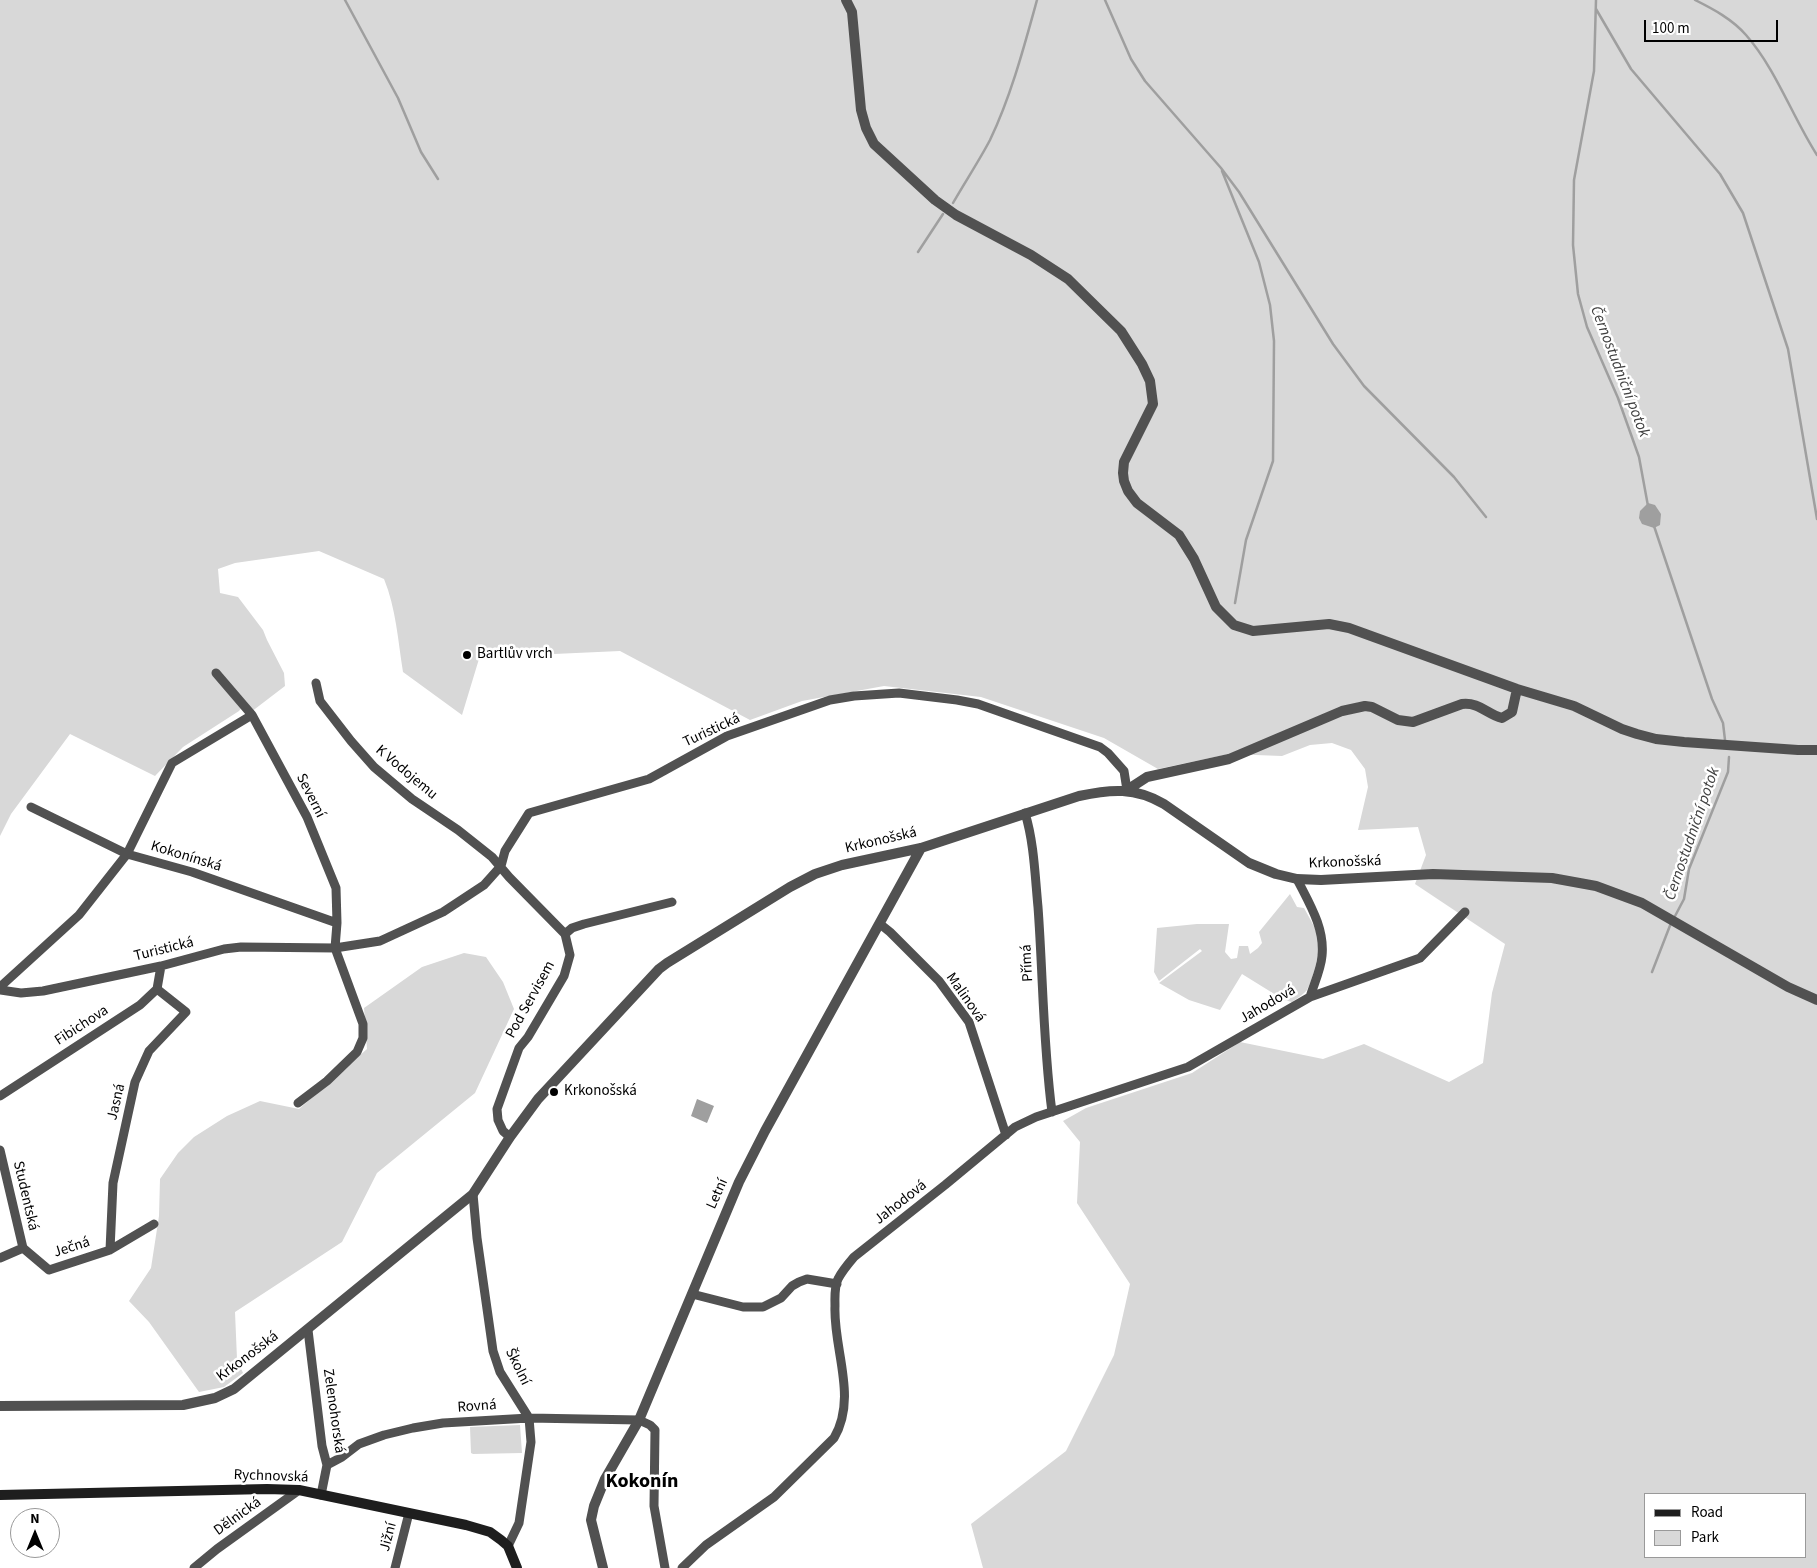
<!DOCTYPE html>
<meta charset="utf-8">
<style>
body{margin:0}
#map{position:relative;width:1817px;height:1568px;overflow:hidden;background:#fff;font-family:"Source Sans 3",sans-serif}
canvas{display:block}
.legend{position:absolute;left:1644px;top:1493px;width:162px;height:65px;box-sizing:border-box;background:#fff;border:1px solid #999;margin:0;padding:6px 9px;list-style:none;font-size:15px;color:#000}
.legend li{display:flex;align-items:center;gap:10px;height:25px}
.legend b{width:25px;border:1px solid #999}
.north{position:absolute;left:10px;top:1508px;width:50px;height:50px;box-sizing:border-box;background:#fff;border:1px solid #999;border-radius:50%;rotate:0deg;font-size:14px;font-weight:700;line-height:20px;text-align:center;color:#000}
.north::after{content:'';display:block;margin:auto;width:18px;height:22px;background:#000;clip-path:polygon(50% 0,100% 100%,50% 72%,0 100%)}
.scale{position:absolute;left:1644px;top:20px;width:134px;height:22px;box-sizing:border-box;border:2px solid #000;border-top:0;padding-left:6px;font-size:15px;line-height:18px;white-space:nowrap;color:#000;-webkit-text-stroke:4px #fff;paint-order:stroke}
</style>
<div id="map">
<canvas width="1817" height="1568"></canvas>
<ul class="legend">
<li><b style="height:6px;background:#1e1e1e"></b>Road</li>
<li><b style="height:14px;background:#d8d8d8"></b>Park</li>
</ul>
<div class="north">N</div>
<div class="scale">100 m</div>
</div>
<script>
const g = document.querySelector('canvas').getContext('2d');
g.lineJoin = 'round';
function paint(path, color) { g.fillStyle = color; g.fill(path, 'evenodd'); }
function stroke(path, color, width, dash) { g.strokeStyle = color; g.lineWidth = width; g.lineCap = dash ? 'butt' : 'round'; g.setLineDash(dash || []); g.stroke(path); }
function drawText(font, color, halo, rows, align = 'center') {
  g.font = font + ' "Source Sans 3",sans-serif'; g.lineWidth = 5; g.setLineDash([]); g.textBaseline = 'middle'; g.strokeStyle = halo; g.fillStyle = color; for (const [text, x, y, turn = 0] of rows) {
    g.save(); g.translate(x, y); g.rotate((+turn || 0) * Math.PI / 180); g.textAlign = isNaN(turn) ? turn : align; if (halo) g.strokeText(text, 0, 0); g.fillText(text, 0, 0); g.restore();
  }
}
const green = new Path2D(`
 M0,0H1817V1568H983L971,1524L1066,1451L1114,1355L1130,1284L1077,1203L1080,1142L1063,1121L1086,1108L1192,1073L1240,1042L1323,1059L1364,1044L1449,1082L1483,1063L1492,993L1505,944L1415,884L1426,855L1418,827L1358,830L1368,787L1365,769L1351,750L1332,743L1310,745L1282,756L1229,754L1158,769L1104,738L981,697L884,686L802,701L750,720L620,651L554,654L482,649L462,715L403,672C398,641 396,608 384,579L319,551L235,563L218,569L220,593L238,597L263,630L267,640L284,673L285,686L251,712L246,702L239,711L183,747L155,776L70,734L11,814L0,836ZM1646,1494H1806V1557H1646Z
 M1290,894L1297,907L1304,908C1310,919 1316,928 1319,940C1321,950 1312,981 1307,990C1303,995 1296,999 1292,1002L1284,1000L1242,974L1220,1010L1189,1000L1159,983L1202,951L1200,949L1159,981L1154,972L1157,928L1197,924H1229L1225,952L1231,959L1237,958L1239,946H1248L1250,954L1258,948L1262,943L1259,932Z
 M464,953L486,957L503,982L514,1009L475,1093L377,1173L342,1242L235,1312L237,1359L243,1373L224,1387L199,1392L149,1322L129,1301L151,1268L159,1216L160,1179L178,1153L194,1137L227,1116L260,1101L299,1109L367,1049L364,1008L422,967Z
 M520,1425L522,1453L473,1454L471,1453L470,1427Z`);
const water = new Path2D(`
 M1648,503L1655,505L1661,514L1660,525L1654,528L1642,524L1639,518L1640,511Z
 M697,1099L714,1106L707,1123L691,1116Z`);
const stream = new Path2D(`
 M345,0L398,98L421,152L438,179
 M1105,0L1131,59L1145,81L1221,168L1239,192L1333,344L1364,386L1454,477L1486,517
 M1596,0L1594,71L1574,180L1573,245L1578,294L1587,327L1618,398L1639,457L1648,506
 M1695,0C1713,9 1732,19 1746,35C1776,69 1792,116 1817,155
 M1596,9L1631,69L1720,174L1743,213L1788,349L1817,519
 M1222,171L1259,262L1270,305L1274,341L1273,461L1246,540L1235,603
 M953,203C965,182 979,161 990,140C1011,96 1024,47 1037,0
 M918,252L943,214
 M1654,526L1712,699L1723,723L1725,740
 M1674,918L1684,899L1689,869L1728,772L1729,757
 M1652,972L1671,923`);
const minor = new Path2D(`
 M216,673L252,715L307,817L336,888L337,923L335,948L363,1024V1038L357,1052L327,1081L298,1103
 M316,683L320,701L351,741L374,767L412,799L458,830L492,857L509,877L565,934L570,955L564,976L528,1037L519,1048L497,1109L498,1120L503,1131L510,1137
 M31,807L127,854L192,872L337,923
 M1025,813C1034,842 1035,876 1038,907C1043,975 1043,1044 1052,1112
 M1297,879C1309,903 1325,928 1322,956C1321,969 1314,984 1310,997
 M880,924L890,932L939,981L969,1022L1006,1135
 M565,934L572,928L584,924L672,902
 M0,987L79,915L127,854L172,763L252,715
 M0,990L21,993L43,991L161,966L224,949L241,947L335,948L380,941L443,912L484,885L501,866L505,851L529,813L649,779L727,736L830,700L854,696L899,693L957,700L978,704L1100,747L1108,753L1124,771L1127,790
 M0,1096L140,1005L157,989L161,966
 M0,1150L23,1248
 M473,1194L477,1238L493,1351L500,1372L529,1418L531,1442L519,1523L508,1546
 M23,1248L49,1270L110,1250L154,1224
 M110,1250L113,1183L135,1082L149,1051L186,1012L157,989
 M0,1258L23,1248
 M692,1294L743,1307H763L781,1298L792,1286L799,1282L807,1279L837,1284
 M308,1330L322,1446L327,1465L321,1495
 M327,1465L342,1457L359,1444L384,1435L413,1428L443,1423L529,1418L639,1420L650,1425L655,1430L654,1506L665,1568
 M194,1568L217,1549L299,1490
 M395,1568L409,1513
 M682,1568L706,1545L774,1497L834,1438C858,1397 833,1349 835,1306C835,1297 834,1288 838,1279C842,1271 848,1264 854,1257L945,1185L1015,1127L1036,1117L1188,1067L1310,997L1420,958L1465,912`);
const tertiary = new Path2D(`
 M846,0L852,12L861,110L866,128L874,144L935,200L956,215L1031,255L1068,279L1121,331L1142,364L1150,381L1153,404L1124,462L1123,473L1124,481L1128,491L1137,503L1179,535L1194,559L1216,607L1234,625L1253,631L1329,624L1349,628L1517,689L1574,706L1622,729L1637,734L1656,739L1684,742L1798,750H1817
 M1127,790L1147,777L1229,759L1342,711L1365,706L1372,707L1398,720L1413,722L1462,704C1479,702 1487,714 1502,718L1512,712L1517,689
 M0,1406L183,1405L215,1398L234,1389L473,1194L510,1137L538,1099L659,969L667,963L790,887L815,874L842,865L921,848L1079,796C1111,789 1135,787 1164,804L1249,863L1276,874L1297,879L1321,880L1433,874L1552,878L1596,886L1642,903L1788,987L1817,1000
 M603,1568L591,1520L594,1506L605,1479L639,1420L739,1182L765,1131L921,848`);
const secondary = new Path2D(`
 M0,1495L267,1489L299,1490L466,1525L490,1532L501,1540L508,1546L517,1568`);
const markers = [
 [467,655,5,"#000"],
 [554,1092,5,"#000"]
];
const poiNames = [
 ["Bartlův vrch",477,655],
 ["Krkonošská",564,1092]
];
const streetNames = [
 ["Turistická",712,731,-25],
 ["K Vodojemu",406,773,40],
 ["Severní",310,796,63],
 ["Krkonošská",881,841,-13],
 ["Kokonínská",186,857,17],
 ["Krkonošská",1345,863,-2],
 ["Turistická",164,950,-14],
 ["Přímá",1028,963,-93],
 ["Malinová",965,998,55],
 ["Pod Servisem",531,1000,-61],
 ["Jahodová",1268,1005,-30],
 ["Fibichova",82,1026,-33],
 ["Jasná",117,1102,-77],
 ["Letní",718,1194,-66],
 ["Studentská",25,1196,77],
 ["Jahodová",901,1203,-38],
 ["Ječná",72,1248,-18],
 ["Krkonošská",248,1357,-37],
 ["Školní",517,1367,64],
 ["Rovná",477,1407,-4],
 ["Zelenohorská",333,1411,82],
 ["Rychnovská",271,1477,2],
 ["Dělnická",238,1517,-36],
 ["Jižní",389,1537,-75]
];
const waterNames = [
 ["Černostudniční potok",1619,372,69],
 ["Černostudniční potok",1693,834,-71]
];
const districtNames = [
 ["Kokonín",642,1483]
];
paint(green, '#d8d8d8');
paint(water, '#9f9f9f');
stroke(stream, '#9f9f9f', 2.5);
stroke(minor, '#515151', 9);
stroke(tertiary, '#515151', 10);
stroke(secondary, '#1e1e1e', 10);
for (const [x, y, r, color] of markers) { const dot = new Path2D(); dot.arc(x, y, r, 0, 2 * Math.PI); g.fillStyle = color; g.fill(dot); stroke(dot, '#fff', 2); }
drawText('15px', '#000', '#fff', poiNames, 'left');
drawText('15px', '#000', '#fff', streetNames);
drawText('italic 16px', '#404040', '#fff', waterNames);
drawText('bold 20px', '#000', '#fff', districtNames);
</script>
